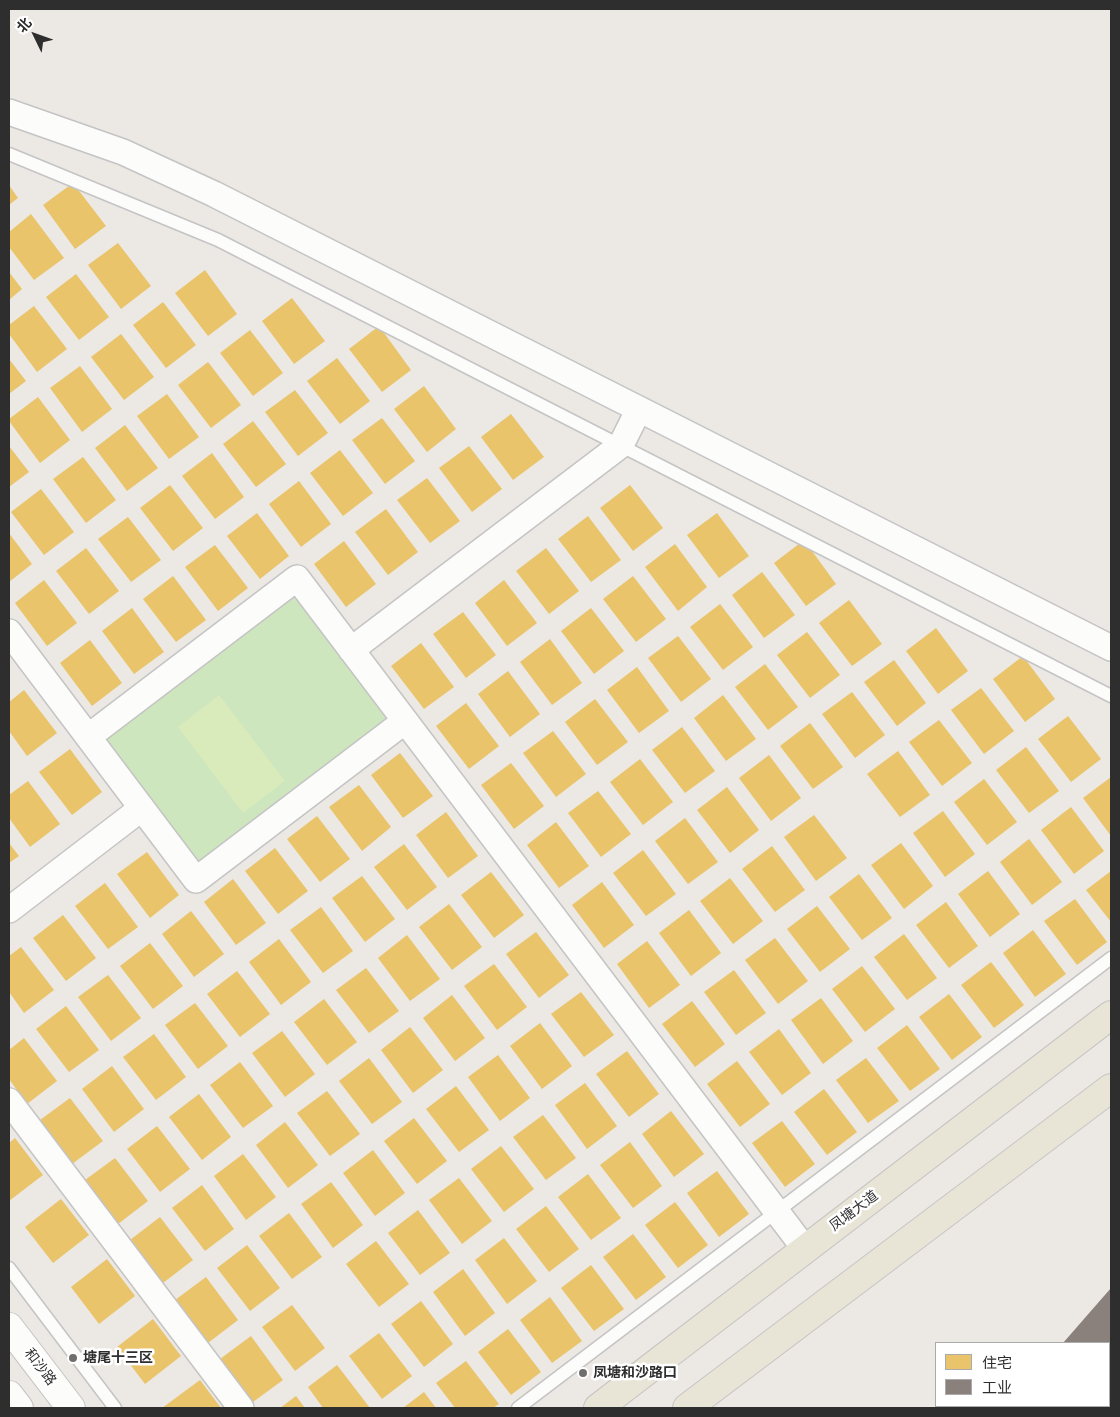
<!DOCTYPE html>
<meta charset="utf-8">
<style>
body{margin:0}
#map{position:relative;width:1120px;height:1417px;overflow:hidden;background:#ece8e4;font-family:Cabin,"Noto Sans SC",sans-serif}
canvas{display:block}
.frame{position:absolute;inset:0;border:10px solid #2e2e2e;pointer-events:none}
.legend{position:absolute;left:935px;top:1342px;width:175px;height:65px;box-sizing:border-box;background:#fff;border:1px solid #ababab;margin:0;padding:6px 9px;list-style:none;font-size:15px;color:#2e2e2e}
.legend li{display:flex;align-items:center;gap:10px;height:25px}
.legend b{width:25px;border:1px solid #ababab}
.north{position:absolute;left:10px;top:10px;width:50px;height:50px;-webkit-text-stroke:4px #fff;paint-order:stroke;rotate:312deg;font-size:14px;font-weight:700;line-height:20px;text-align:center;color:#2e2e2e}
.north::after{content:'';display:block;margin:auto;width:18px;height:22px;background:#2e2e2e;clip-path:polygon(50% 0,100% 100%,50% 72%,0 100%)}
</style>
<div id="map">
<canvas width="1120" height="1417"></canvas>
<div class="frame"></div>
<ul class="legend">
<li><b style="height:14px;background:#e9c46a"></b>住宅</li>
<li><b style="height:14px;background:#8a817c"></b>工业</li>
</ul>
<div class="north">北</div>
</div>
<script>
const g = document.querySelector('canvas').getContext('2d');
g.lineJoin = 'round';
function paint(path, color) { g.fillStyle = color; g.fill(path, 'evenodd'); }
function stroke(path, color, width, dash) { g.strokeStyle = color; g.lineWidth = width; g.lineCap = dash ? 'butt' : 'round'; g.setLineDash(dash || []); g.stroke(path); }
function drawText(font, color, halo, rows, align = 'center') {
  g.font = font + ' Cabin,"Noto Sans SC",sans-serif'; g.lineWidth = 5; g.setLineDash([]); g.textBaseline = 'middle'; g.strokeStyle = halo; g.fillStyle = color; for (const [text, x, y, turn = 0] of rows) {
    g.save(); g.translate(x, y); g.rotate((+turn || 0) * Math.PI / 180); g.textAlign = isNaN(turn) ? turn : align; if (halo) g.strokeText(text, 0, 0); g.fillText(text, 0, 0); g.restore();
  }
}
const green = new Path2D(`
 M295,593L390,719L199,864L104,739Z`);
const pitch = new Path2D(`
 M219,695L285,781L243,813L178,727Z`);
const homes = new Path2D(`
 M73,183L106,226L75,249L43,205Z
 M9,185L18,198L9,205Z
 M31,214L64,258L34,280L9,247V232Z
 M118,243L151,286L121,309L88,265Z
 M205,270L237,314L208,336L175,293Z
 M9,272L22,289L9,300Z
 M76,274L109,317L79,340L46,297Z
 M292,298L325,341L294,364L262,321Z
 M163,302L196,345L166,368L133,325Z
 M34,306L67,349L37,372L9,334V325Z
 M379,326L411,370L382,392L349,349Z
 M250,330L283,373L253,396L220,353Z
 M121,334L154,377L124,400L91,357Z
 M337,358L370,401L340,424L307,381Z
 M9,359L26,381L9,394Z
 M208,362L241,405L211,428L178,385Z
 M80,366L112,409L82,432L50,388Z
 M424,386L456,429L427,452L394,409Z
 M295,390L328,433L298,456L265,412Z
 M167,394L199,437L169,459L137,416Z
 M38,397L70,440L40,463L9,421V419Z
 M511,414L544,457L513,480L481,437Z
 M382,418L415,461L385,484L352,440Z
 M253,421L286,464L256,487L223,444Z
 M125,425L158,468L127,491L95,448Z
 M9,446L29,472L9,487Z
 M469,446L502,489L472,512L439,468Z
 M340,450L373,493L343,516L310,473Z
 M212,453L244,497L215,519L182,476Z
 M83,457L116,500L86,523L53,479Z
 M427,478L460,521L430,543L397,500Z
 M299,481L331,524L301,547L269,504Z
 M170,485L203,528L173,551L140,508Z
 M630,485L663,528L633,551L600,508Z
 M41,489L74,532L44,555L11,512Z
 M386,509L418,552L388,575L355,532Z
 M257,513L289,556L260,579L227,536Z
 M717,513L749,556L719,578L687,535Z
 M588,516L621,560L591,582L558,539Z
 M128,517L161,560L131,582L98,539Z
 M9,533L32,564L9,582Z
 M804,540L836,584L806,606L774,563Z
 M344,541L376,584L346,607L314,564Z
 M675,544L707,587L678,611L645,567Z
 M215,545L248,588L218,611L185,567Z
 M86,548L119,591L89,614L56,571Z
 M546,548L579,591L549,614L516,571Z
 M762,572L795,615L764,638L732,595Z
 M173,576L206,620L176,642L143,599Z
 M633,576L666,619L636,642L603,599Z
 M44,580L77,623L47,646L15,603Z
 M504,580L537,623L507,646L475,603Z
 M849,600L882,644L852,666L819,623Z
 M720,604L753,647L723,670L690,627Z
 M132,608L164,652L134,674L102,631Z
 M591,608L624,651L594,674L561,631Z
 M463,612L496,655L466,678L433,634Z
 M936,628L968,671L938,694L906,651Z
 M807,632L840,675L810,698L777,655Z
 M678,636L711,679L681,702L648,658Z
 M550,639L582,683L552,705L520,662Z
 M90,640L122,683L92,706L60,663Z
 M421,643L454,687L424,709L391,666Z
 M1023,656L1055,699L1025,722L993,679Z
 M894,660L926,703L897,726L864,682Z
 M765,664L798,707L768,730L735,687Z
 M637,667L669,711L639,733L607,690Z
 M508,671L540,714L510,737L478,694Z
 M981,688L1014,731L984,754L951,710Z
 M24,690L57,733L27,756L9,731V702Z
 M852,692L885,735L855,758L822,714Z
 M723,695L756,739L726,761L694,718Z
 M595,699L628,742L597,765L565,722Z
 M466,703L499,746L469,769L436,726Z
 M1068,716L1101,759L1071,782L1038,739Z
 M939,720L972,763L942,786L909,742Z
 M810,723L843,767L813,789L780,746Z
 M682,727L715,771L685,793L652,750Z
 M553,731L586,774L556,797L523,753Z
 M1026,747L1059,791L1029,813L996,770Z
 M70,749L102,792L72,815L39,772Z
 M898,751L930,795L900,817L867,774Z
 M400,753L433,796L403,818L371,775Z
 M769,755L801,798L771,821L739,778Z
 M640,759L673,802L643,825L610,782Z
 M511,763L544,806L514,829L481,785Z
 M1111,777V836L1083,798Z
 M984,779L1017,822L987,845L954,802Z
 M28,781L60,824L30,847L9,818V795Z
 M359,785L391,827L362,851L329,807Z
 M727,787L759,830L730,853L697,810Z
 M598,791L631,834L601,857L568,813Z
 M1071,807L1104,851L1074,874L1041,830Z
 M943,811L975,854L945,877L913,833Z
 M446,812L478,856L448,878L416,835Z
 M814,815L847,858L816,881L784,837Z
 M317,816L350,859L320,882L287,839Z
 M685,818L718,862L688,884L655,841Z
 M556,822L589,866L559,888L527,845Z
 M1029,839L1062,882L1032,905L1000,862Z
 M9,843L19,856L9,863Z
 M901,843L933,886L904,909L871,865Z
 M404,844L437,887L407,910L374,867Z
 M772,846L805,890L775,912L742,869Z
 M275,848L308,891L278,914L245,871Z
 M643,850L676,894L646,916L613,873Z
 M147,852L179,895L150,918L117,874Z
 M988,871L1020,914L990,937L958,894Z
 M1111,871V922L1086,890Z
 M491,872L524,915L494,938L461,895Z
 M859,874L892,918L862,940L829,897Z
 M362,876L395,919L365,942L332,898Z
 M730,878L763,921L733,944L700,901Z
 M233,879L266,923L236,945L204,902Z
 M602,882L634,925L604,948L572,905Z
 M105,883L138,927L108,949L75,906Z
 M1075,899L1107,942L1077,965L1044,921Z
 M946,902L978,946L949,968L916,925Z
 M449,904L482,947L452,970L419,927Z
 M817,906L850,949L820,972L787,929Z
 M321,907L353,951L323,973L290,930Z
 M689,910L721,953L691,976L659,933Z
 M191,911L224,954L194,977L162,934Z
 M63,915L96,958L66,981L33,938Z
 M1033,930L1066,974L1035,997L1003,953Z
 M536,932L569,975L539,998L506,954Z
 M904,934L937,978L907,1000L874,957Z
 M407,935L440,979L410,1001L378,958Z
 M775,938L808,981L778,1004L745,960Z
 M279,939L311,982L281,1005L249,962Z
 M647,941L680,985L649,1008L617,964Z
 M150,943L183,986L153,1009L120,966Z
 M21,947L54,990L24,1013L9,992V956Z
 M991,962L1024,1005L994,1028L961,985Z
 M494,964L527,1007L497,1030L464,986Z
 M862,966L895,1009L865,1032L832,989Z
 M366,968L399,1011L369,1033L336,990Z
 M734,970L766,1013L736,1035L704,992Z
 M237,971L270,1014L240,1037L207,994Z
 M108,975L141,1018L111,1041L78,997Z
 M581,992L614,1035L584,1057L551,1014Z
 M949,994L982,1037L952,1060L919,1017Z
 M452,995L485,1038L455,1061L423,1018Z
 M821,998L853,1041L823,1064L791,1020Z
 M324,999L357,1042L327,1065L294,1022Z
 M692,1001L725,1044L695,1067L662,1024Z
 M195,1003L228,1046L198,1069L165,1025Z
 M66,1006L99,1050L69,1072L36,1029Z
 M540,1023L572,1066L542,1089L510,1046Z
 M907,1025L940,1069L910,1091L877,1048Z
 M410,1027L443,1070L413,1093L381,1050Z
 M779,1029L811,1073L782,1095L749,1052Z
 M282,1031L315,1074L285,1097L252,1053Z
 M154,1034L186,1077L156,1100L123,1057Z
 M24,1038L57,1081L27,1104L9,1079V1050Z
 M627,1051L659,1094L629,1117L596,1074Z
 M498,1055L530,1098L500,1121L468,1077Z
 M369,1058L402,1102L372,1124L339,1081Z
 M866,1058L899,1101L868,1123L836,1080Z
 M737,1061L770,1104L740,1127L707,1084Z
 M240,1062L273,1106L243,1128L210,1085Z
 M112,1066L144,1109L114,1132L82,1089Z
 M585,1083L617,1126L587,1149L555,1105Z
 M456,1086L489,1130L459,1152L426,1109Z
 M824,1089L857,1132L827,1155L794,1112Z
 M327,1091L360,1134L330,1156L297,1113Z
 M199,1094L231,1137L202,1160L169,1117Z
 M70,1098L103,1141L72,1164L40,1120Z
 M671,1111L704,1154L674,1177L642,1134Z
 M543,1115L576,1158L546,1180L513,1137Z
 M414,1118L447,1161L417,1184L384,1141Z
 M782,1121L815,1164L785,1187L752,1143Z
 M285,1122L318,1165L288,1188L256,1145Z
 M157,1126L190,1169L160,1192L127,1149Z
 M15,1138L43,1175L9,1201V1143Z
 M630,1142L662,1186L633,1208L600,1165Z
 M501,1146L534,1189L504,1212L471,1169Z
 M373,1150L405,1193L375,1216L343,1173Z
 M243,1154L276,1197L246,1220L214,1176Z
 M115,1158L148,1201L118,1224L85,1180Z
 M717,1171L749,1214L719,1237L687,1193Z
 M588,1174L621,1218L591,1240L558,1197Z
 M459,1178L492,1221L462,1244L429,1200Z
 M331,1182L363,1225L333,1248L301,1204Z
 M202,1185L234,1229L205,1251L172,1208Z
 M61,1199L89,1235L53,1263L25,1227Z
 M675,1202L708,1245L678,1268L645,1225Z
 M546,1206L579,1249L549,1272L516,1229Z
 M418,1210L450,1253L420,1275L388,1233Z
 M289,1213L322,1257L292,1279L259,1236Z
 M160,1217L193,1260L163,1283L130,1240Z
 M633,1234L666,1277L636,1300L603,1257Z
 M504,1238L537,1281L507,1304L475,1260Z
 M376,1241L409,1284L379,1307L346,1264Z
 M247,1245L280,1288L250,1311L217,1268Z
 M107,1259L135,1296L99,1324L71,1287Z
 M591,1265L624,1309L594,1331L561,1288Z
 M463,1269L495,1313L465,1336L433,1292Z
 M206,1277L238,1320L208,1343L175,1300Z
 M550,1297L582,1341L552,1363L520,1320Z
 M421,1301L453,1344L424,1367L391,1324Z
 M292,1305L325,1348L295,1371L262,1327Z
 M153,1319L181,1356L145,1384L117,1347Z
 M508,1329L541,1372L511,1395L478,1352Z
 M379,1333L412,1376L382,1399L349,1356Z
 M251,1336L283,1380L253,1402L220,1359Z
 M466,1361L499,1404L493,1408H455L436,1383Z
 M337,1365L370,1408H323L308,1387Z
 M200,1380L221,1408H162Z
 M424,1392L436,1408H403Z
 M296,1396L305,1408H280Z`);
const industry = new Path2D(`
 M1111,1288V1408H1006L1008,1406H1109V1343H1063Z`);
const service = new Path2D(`
 M9,154L218,240L1111,696
 M9,1268L115,1408
 M518,1408L1111,958`);
const minor = new Path2D(`
 M9,112L123,152L214,194L1111,648
 M9,632L196,880L405,721
 M351,650L621,445L639,409
 M88,737L297,578L805,1249
 M9,910L142,808
 M9,1101L241,1408`);
const secondary = new Path2D(`
 M9,1327L71,1408
 M9,1395L19,1408`);
const primary = new Path2D(`
 M598,1408L1111,1015
 M687,1408L1111,1088`);
const markers = [
 [73,1358,5,"#706f6e"],
 [583,1373,5,"#706f6e"]
];
const streetNames = [
 ["凤塘大道",854,1211,-37],
 ["和沙路",40,1367,53]
];
const poiNames = [
 ["塘尾十三区",83,1358],
 ["凤塘和沙路口",593,1373]
];
paint(green, '#cee6be');
paint(pitch, '#d9eabb');
paint(homes, '#e9c46a');
paint(industry, '#8a817c');
stroke(service, '#c5c4c5', 15);
stroke(minor, '#c5c4c5', 28);
stroke(secondary, '#c5c4c5', 30);
stroke(primary, '#c6c5c4', 30);
stroke(service, '#fcfcfb', 12);
stroke(minor, '#fcfcfb', 25);
stroke(secondary, '#fcfcfb', 28);
stroke(primary, '#e8e4d6', 28);
for (const [x, y, r, color] of markers) { const dot = new Path2D(); dot.arc(x, y, r, 0, 2 * Math.PI); g.fillStyle = color; g.fill(dot); stroke(dot, '#fff', 2); }
drawText('14px', '#2e2e2e', '#fff', streetNames);
drawText('bold 14px', '#2e2e2e', '#fff', poiNames, 'left');
</script>
